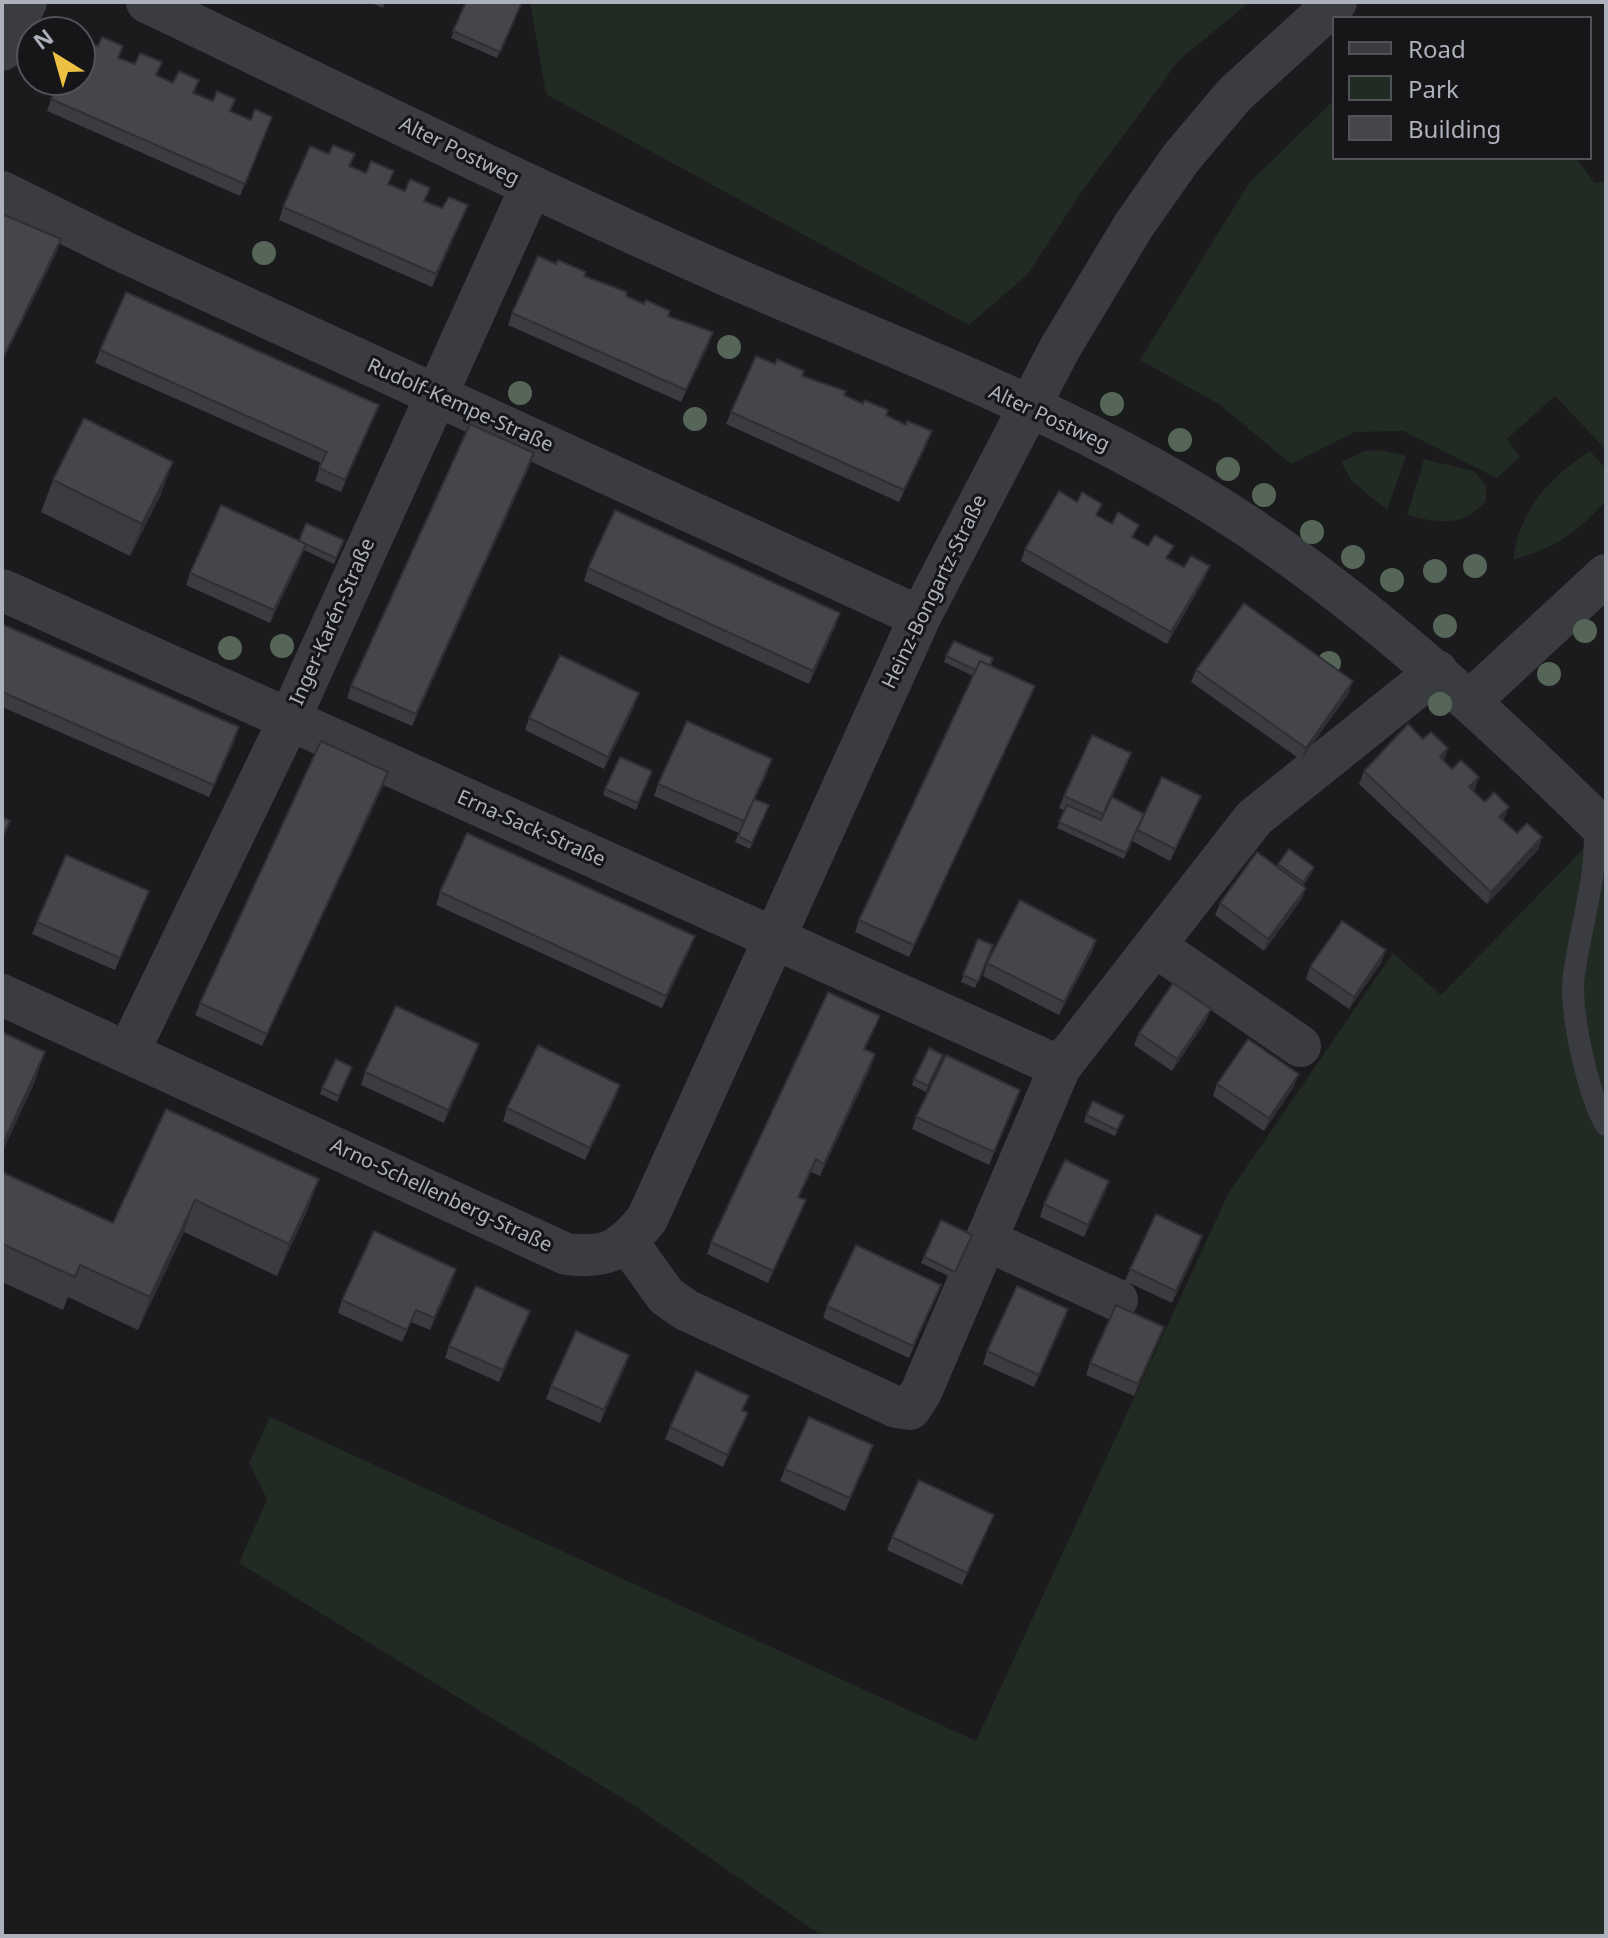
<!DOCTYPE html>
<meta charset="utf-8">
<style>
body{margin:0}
#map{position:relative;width:1608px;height:1938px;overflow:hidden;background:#1b1a1d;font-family:"Noto Sans",sans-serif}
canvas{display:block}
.frame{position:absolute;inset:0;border:4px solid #adb1bb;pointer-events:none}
.legend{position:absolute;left:1332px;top:16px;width:260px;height:144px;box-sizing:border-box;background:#161518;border:2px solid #525359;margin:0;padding:10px 14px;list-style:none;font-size:24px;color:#adb1bb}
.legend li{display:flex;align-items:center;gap:16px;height:40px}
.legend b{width:40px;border:2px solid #525359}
.north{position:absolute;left:16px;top:16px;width:80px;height:80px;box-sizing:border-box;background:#161518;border:2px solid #525359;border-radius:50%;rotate:323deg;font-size:22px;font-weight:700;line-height:32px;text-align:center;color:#adb1bb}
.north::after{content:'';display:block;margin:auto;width:28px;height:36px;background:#ecc143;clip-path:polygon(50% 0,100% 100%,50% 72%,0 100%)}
</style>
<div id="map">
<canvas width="1608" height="1938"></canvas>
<div class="frame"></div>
<ul class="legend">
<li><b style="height:10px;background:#3b3c41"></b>Road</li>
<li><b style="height:22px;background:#222a24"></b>Park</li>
<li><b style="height:22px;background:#45454a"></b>Building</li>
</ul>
<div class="north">N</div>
</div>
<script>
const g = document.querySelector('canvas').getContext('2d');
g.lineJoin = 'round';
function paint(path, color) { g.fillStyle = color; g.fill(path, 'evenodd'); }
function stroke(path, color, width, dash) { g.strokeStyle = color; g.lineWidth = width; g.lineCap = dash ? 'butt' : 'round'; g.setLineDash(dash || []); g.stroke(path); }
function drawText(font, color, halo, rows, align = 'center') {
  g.font = font + ' "Noto Sans",sans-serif'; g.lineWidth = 6; g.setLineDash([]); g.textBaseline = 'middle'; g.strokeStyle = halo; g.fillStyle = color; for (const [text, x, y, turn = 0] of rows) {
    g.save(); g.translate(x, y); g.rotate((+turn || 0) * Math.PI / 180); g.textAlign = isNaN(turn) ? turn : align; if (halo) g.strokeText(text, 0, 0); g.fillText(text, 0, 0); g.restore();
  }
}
const green = new Path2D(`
 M530,2H1250L1179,60L1081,193L1027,275L969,325L546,94Z
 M1334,100V158H1576L1595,183L1606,181V450L1555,396L1507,439L1520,457L1497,478L1403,431L1355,432L1291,464L1220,405L1140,360L1249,183Z
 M1382,450L1406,456L1387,510L1352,481L1341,462L1364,451Z
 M1590,451L1606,469V501C1574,535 1558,546 1513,560C1520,509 1549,478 1590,451Z
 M1424,459L1474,471L1486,486V501C1462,528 1439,523 1407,515Z
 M1589,843L1606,861V1936H822L635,1806L239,1563L267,1499L249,1463L270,1417L976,1741L1228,1194L1393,953L1441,995Z`);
const lane = new Path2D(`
 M1594,821C1599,873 1581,923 1574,975C1569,1010 1588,1095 1606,1125`);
const street = new Path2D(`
 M147,2C339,94 529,188 724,274C909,355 1106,426 1272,543C1393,628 1501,728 1606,831
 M2,50L26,2
 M2,192L124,252L920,617
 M2,590L1060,1067
 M1471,700L1606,575
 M1155,946L1300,1046
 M2,995L566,1254C607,1259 622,1250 647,1219L920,617L1060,348L1134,225L1181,158L1234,95L1336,2
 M128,1053L289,720L531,187
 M986,1240L1117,1300
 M628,1243L666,1296L686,1310L896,1407L910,1409L921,1392L1060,1067L1254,818L1437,671`);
const trees = [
 [264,253],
 [729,347],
 [520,393],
 [1112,404],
 [695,419],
 [1180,440],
 [1228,469],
 [1264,495],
 [1312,532],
 [1353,557],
 [1475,566],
 [1435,571],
 [1392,580],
 [1445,626],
 [1585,631],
 [282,646],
 [230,648],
 [1329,663],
 [1549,674],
 [1440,704]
];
const wall = new Path2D(`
 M369,2H385L383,8Z
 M466,2H522L497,58L451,38Z
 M119,58L213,101L235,99L231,111L251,120L272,117L240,196L47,111L51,99Z
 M329,154H355L350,166L442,208L468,205L432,287L279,220L283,207Z
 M584,276L668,316L713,332L709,344L681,402L508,325L512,313Z
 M100,350L379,405L341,492L315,481L321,463L95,363Z
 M802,376L886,415L927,444L899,502L726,424L731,412Z
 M530,465L412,726L347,698L351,686Z
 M53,480L161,494L130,556L41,512Z
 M1098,516L1169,559L1184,567L1210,566L1205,578L1167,644L1021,561L1025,549Z
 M344,540L334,564L304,550L270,623L186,585L190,573L299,541Z
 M588,568L836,625L809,684L584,581Z
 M2,624L235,740L209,797L2,707Z
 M946,656L990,666L1035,686L1030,698L909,957L855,932L859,920L973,676L944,662Z
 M1196,670L1349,693L1301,760L1191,682Z
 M635,705L604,769L525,730L529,718Z
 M1131,753L1112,798L1144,814L1201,796L1196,808L1170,861L1132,841L1124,859L1057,828L1065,811L1059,808L1064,796Z
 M1444,761L1475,789L1473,791L1504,819L1503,821L1517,833L1542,837L1538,850L1487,904L1359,784L1364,771Z
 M652,771L636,810L603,795L605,789Z
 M768,771L755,799L767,811L750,849L735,842L739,833L654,796L658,784Z
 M388,772L384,784L262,1046L195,1015L200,1003Z
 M1278,864L1314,867L1311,874L1303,886L1306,888L1301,900L1264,951L1215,915L1220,903L1277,867Z
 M149,891L115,970L32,934L37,922Z
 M440,892L695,936L690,949L662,1008L436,905Z
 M978,939L993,945L975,988L961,982Z
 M1096,940L1092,952L1059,1015L983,976L987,963Z
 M1386,950L1381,963L1349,1009L1306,979L1310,967Z
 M1211,1009L1206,1021L1172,1071L1134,1045L1139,1033Z
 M875,1028L865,1050L871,1067L820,1176L811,1172L799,1197L801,1212L768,1283L707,1254L711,1242Z
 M479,1044L444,1123L361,1085L365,1072Z
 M941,1061L926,1092L912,1085L914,1079Z
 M350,1073L337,1102L320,1094L322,1088Z
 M1217,1084L1294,1086L1264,1131L1213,1096Z
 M1020,1090L989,1165L912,1129L916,1117Z
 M616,1097L585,1160L503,1121L507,1108Z
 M166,1109L307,1211L277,1276L184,1232L138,1330L68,1297L63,1310L2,1282V1172L113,1223Z
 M1086,1115L1124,1116L1115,1136L1084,1122Z
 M1109,1181L1084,1237L1040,1217L1044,1204Z
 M972,1235L953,1278L921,1263L924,1257Z
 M1202,1236L1198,1248L1172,1303L1125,1281L1130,1269Z
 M452,1282L430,1330L411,1322L402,1342L338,1313L342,1300Z
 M941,1285L909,1358L823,1318L827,1306Z
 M1068,1309L1034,1387L983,1364L987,1351Z
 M530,1311L499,1382L445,1358L449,1346Z
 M1164,1327L1134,1396L1086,1375L1090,1363Z
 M629,1355L600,1423L546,1399L551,1386Z
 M743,1411L748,1413L743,1425L723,1467L665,1439L670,1427Z
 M873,1445L845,1511L780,1481L785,1469Z
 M989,1527L962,1585L887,1550L892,1537Z`);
const shadedWall = new Path2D(`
 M468,205L463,217L432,287L436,274Z
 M61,239L57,252L2,363V360Z
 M713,332L709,344L681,402L686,390Z
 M379,405L374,417L341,492L345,480Z
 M932,431L927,444L899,502L904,490Z
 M534,453L530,465L412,726L416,714Z
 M173,462L161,494L130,556L142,524Z
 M306,544L302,556L270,623L274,610Z
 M1210,566L1205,578L1167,644L1171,632Z
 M840,613L836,625L809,684L813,671Z
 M1353,681L1349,693L1301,760L1306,748Z
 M1035,686L1030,698L909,957L914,945Z
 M639,693L635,705L604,769L608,757Z
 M239,727L235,740L209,797L214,785Z
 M1448,748L1444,761L1440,757Z
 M1131,753L1127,765L1098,826L1103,814Z
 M388,772L384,784L262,1046L267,1034Z
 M1479,777L1475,789L1465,800L1469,787Z
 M1201,796L1196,808L1170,861L1175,849Z
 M1509,807L1504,819L1494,829L1499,817Z
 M1542,837L1538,850L1487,904L1491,892Z
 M1314,867L1311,874L1301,888L1303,882Z
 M1306,888L1301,900L1264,951L1268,939Z
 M695,936L690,949L662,1008L666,996Z
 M1096,940L1092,952L1059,1015L1064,1002Z
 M1386,950L1381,963L1349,1009L1354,997Z
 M1211,1009L1206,1021L1172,1071L1177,1059Z
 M479,1044L475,1056L444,1123L448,1110Z
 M45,1052L34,1084L2,1153V1146Z
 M875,1054L871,1067L820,1176L824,1164Z
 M1299,1074L1294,1086L1264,1131L1269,1118Z
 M620,1085L616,1097L585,1160L590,1148Z
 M319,1179L307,1211L277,1276L289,1244Z
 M1109,1181L1105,1193L1084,1237L1088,1225Z
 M195,1200L184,1232L138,1330L150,1297Z
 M806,1200L801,1212L768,1283L773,1271Z
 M1202,1236L1198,1248L1172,1303L1176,1291Z
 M456,1269L452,1282L430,1330L434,1318Z
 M941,1285L936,1297L909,1358L913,1346Z
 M1068,1309L1064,1322L1034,1387L1039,1375Z
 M530,1311L526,1323L499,1382L503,1370Z
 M1164,1327L1160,1339L1134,1396L1138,1384Z
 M629,1355L625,1368L600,1423L604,1410Z
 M748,1413L743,1425L723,1467L727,1455Z
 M873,1445L869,1458L845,1511L850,1498Z`);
const building = new Path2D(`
 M466,2H522L500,52L453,31Z
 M102,37L123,46L118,58L135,64L140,53L162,62L156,75L173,83L179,71L199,80L193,93L213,101L217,91L235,99L230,111L251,120L255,109L272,117L245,184L51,99L60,80H80V39L98,46Z
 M333,145L355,154L349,166L366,173L371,161L394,171L388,184L405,191L410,179L430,188L424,201L442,208L449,197L468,205L436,274L283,207L310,146L329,154Z
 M2,214L61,239L2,360Z
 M538,256L556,264L558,260L586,272L584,276L627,292L626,296L644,304L646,300L670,311L668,316L713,332L686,390L512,313Z
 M126,292L379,405L345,480L319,468L327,452L100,350Z
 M756,356L775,364L777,359L804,371L802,376L846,391L844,395L863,404L864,400L888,410L886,415L906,425L907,421L932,431L904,490L731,412Z
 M84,418L173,462L142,524L53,480Z
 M470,424L534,453L416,714L351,686Z
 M1059,491L1077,502L1082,492L1102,504L1096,515L1112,524L1118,512L1139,525L1132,537L1148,546L1155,535L1174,546L1166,558L1184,567L1191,556L1210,566L1171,632L1025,549Z
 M221,505L306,544L274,610L190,573Z
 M615,510L840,613L813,671L588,568Z
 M306,523L344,540L336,558L299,541Z
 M1244,603L1353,681L1306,748L1196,670Z
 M2,624L239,727L214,785L2,692Z
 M954,641L993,658L990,665L980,661L976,670L946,656Z
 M560,655L639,693L608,757L529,718Z
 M980,661L1035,686L914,945L859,920Z
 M687,721L772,759L744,821L658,784Z
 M1408,724L1423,739L1431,732L1448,748L1440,757L1452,769L1461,760L1479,777L1469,787L1485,802L1494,792L1509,807L1499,817L1517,833L1527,823L1542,837L1491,892L1364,771Z
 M1092,735L1131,753L1103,814L1064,796Z
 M321,741L388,772L267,1034L200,1003Z
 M620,757L652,771L638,803L605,789Z
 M1162,777L1201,796L1175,849L1137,830Z
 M1112,797L1144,814L1126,853L1059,822L1067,805L1101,820Z
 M754,799L769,805L752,843L738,836Z
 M2,817L10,821L2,838Z
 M467,833L695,936L666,996L440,892Z
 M1289,849L1314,867L1303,882L1278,864Z
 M1257,852L1306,888L1268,939L1220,903Z
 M66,855L149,891L120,958L37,922Z
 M1020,900L1096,940L1064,1002L987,963Z
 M1342,921L1386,950L1354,997L1310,967Z
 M978,939L993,945L978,982L963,975Z
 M1173,983L1211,1009L1177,1059L1139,1033Z
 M828,992L880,1016L864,1049L875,1054L824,1164L816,1159L798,1197L806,1200L773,1271L711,1242Z
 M396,1006L479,1044L448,1110L365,1072Z
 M2,1032L45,1052L2,1146Z
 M1248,1039L1299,1074L1269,1118L1217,1084Z
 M538,1045L620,1085L590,1148L507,1108Z
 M929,1048L943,1055L928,1086L914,1079Z
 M946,1055L1020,1090L994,1152L916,1117Z
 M336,1059L352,1067L339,1096L322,1088Z
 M1093,1101L1124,1116L1117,1130L1086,1115Z
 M166,1109L319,1179L289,1244L195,1200L150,1297L80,1265L75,1277L2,1244V1172L113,1223Z
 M1065,1160L1109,1181L1088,1225L1044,1204Z
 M1156,1214L1202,1236L1176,1291L1130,1269Z
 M941,1220L972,1235L955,1272L924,1257Z
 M374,1231L456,1269L434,1318L416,1310L407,1330L342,1300Z
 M856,1245L941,1285L913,1346L827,1306Z
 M476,1286L530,1311L503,1370L449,1346Z
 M1017,1286L1068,1309L1039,1375L987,1351Z
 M1116,1305L1164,1327L1138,1384L1090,1363Z
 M576,1331L629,1355L604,1410L551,1386Z
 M696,1371L749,1396L742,1410L748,1413L727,1455L670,1427Z
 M809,1417L873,1445L850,1498L785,1469Z
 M919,1480L994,1515L967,1573L892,1537Z`);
const streetNames = [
 ["Alter Postweg",459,152,26],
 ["Rudolf-Kempe-Straße",460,406,24],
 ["Alter Postweg",1049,419,25],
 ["Heinz-Bongartz-Straße",935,592,-64],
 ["Inger-Karén-Straße",333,622,-66],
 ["Erna-Sack-Straße",531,829,24],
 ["Arno-Schellenberg-Straße",441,1196,25]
];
paint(green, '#222a24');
stroke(lane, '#3b3c41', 22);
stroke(street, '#3b3c41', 42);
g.fillStyle = '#556659';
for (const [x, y] of trees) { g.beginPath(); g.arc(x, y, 12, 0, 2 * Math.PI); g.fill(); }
paint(wall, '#3b3b40');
paint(shadedWall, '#303034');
paint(building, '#45454a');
stroke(building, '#303034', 2);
drawText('20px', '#adb1bb', '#161518', streetNames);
</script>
